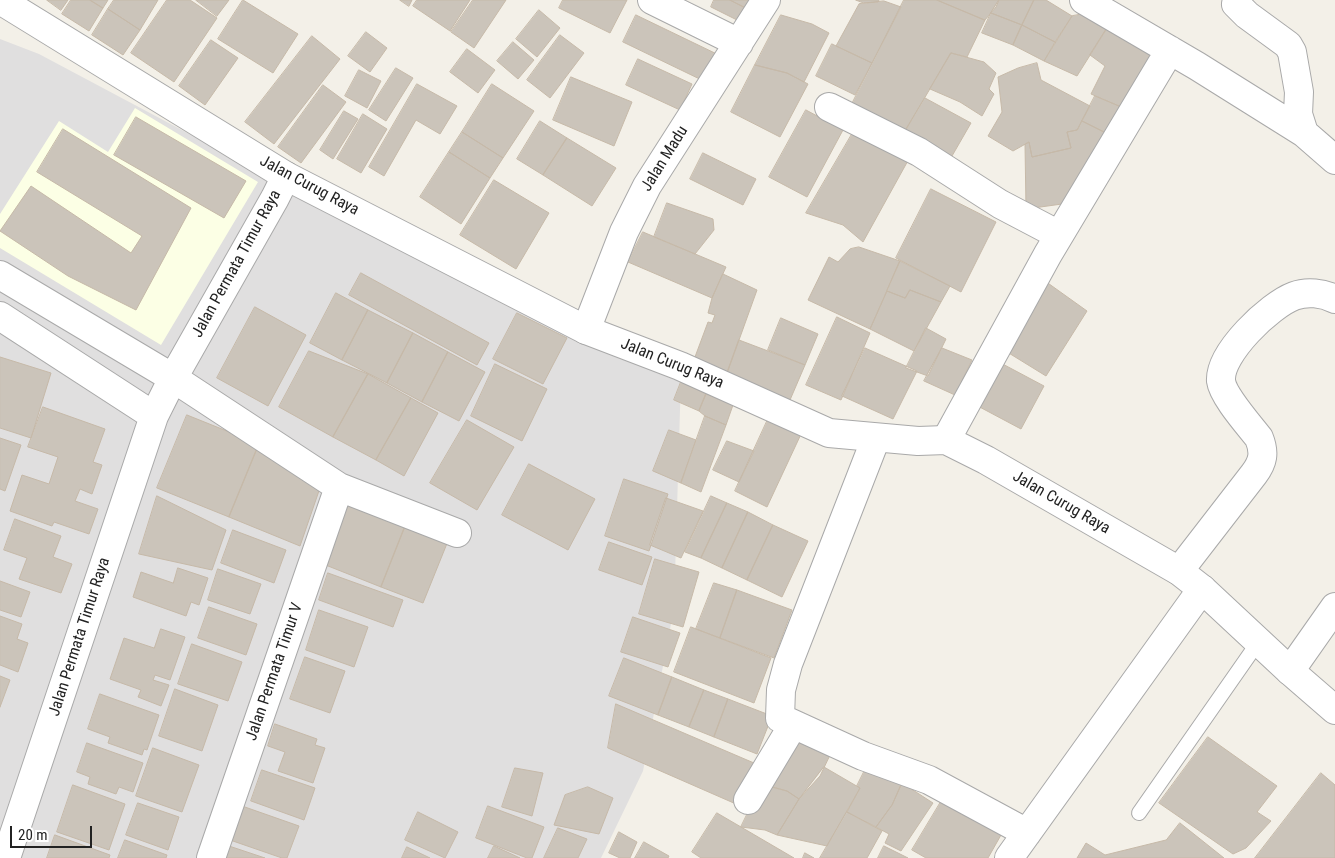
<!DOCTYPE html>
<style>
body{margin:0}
#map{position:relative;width:1335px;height:858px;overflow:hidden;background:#f3f0e8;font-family:"Roboto Condensed",sans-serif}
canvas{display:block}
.scale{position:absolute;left:10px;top:826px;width:82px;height:22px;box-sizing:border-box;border:2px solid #222;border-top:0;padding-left:6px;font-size:15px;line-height:18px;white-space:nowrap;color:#222;-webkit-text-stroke:4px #fff;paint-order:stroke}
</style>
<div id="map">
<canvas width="1335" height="858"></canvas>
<div class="scale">20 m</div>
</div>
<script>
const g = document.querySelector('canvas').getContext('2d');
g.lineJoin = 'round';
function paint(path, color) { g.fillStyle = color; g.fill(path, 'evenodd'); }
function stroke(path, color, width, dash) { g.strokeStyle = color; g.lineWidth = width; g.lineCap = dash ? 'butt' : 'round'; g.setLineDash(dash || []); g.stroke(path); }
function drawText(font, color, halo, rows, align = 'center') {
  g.font = font + ' "Roboto Condensed",sans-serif'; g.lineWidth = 5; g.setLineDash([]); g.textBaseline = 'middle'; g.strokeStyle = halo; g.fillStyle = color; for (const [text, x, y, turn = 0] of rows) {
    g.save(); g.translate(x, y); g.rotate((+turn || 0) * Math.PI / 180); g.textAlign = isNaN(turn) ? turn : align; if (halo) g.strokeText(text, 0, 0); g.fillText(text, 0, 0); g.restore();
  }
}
const residential = new Path2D(`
 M0,39L39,54L494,296L681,377L674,608L643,771L601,858H0Z`);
const education = new Path2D(`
 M135,108L258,182L161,345L0,248V214L59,121L108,152Z`);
const building = new Path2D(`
 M47,0H68L61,10Z
 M71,0H90L103,8L89,31L62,14Z
 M90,0H108L103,8Z
 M114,0H158L140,30L108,9Z
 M167,0H190L217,18L174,82L131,53Z
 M196,0H229L217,16Z
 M243,0L298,34L273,73L218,39Z
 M400,0H412L409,6Z
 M417,0H470L450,31L413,6Z
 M473,0H506L474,48L451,32Z
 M563,0H627L610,33L559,8Z
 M714,0H730L752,11L745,24L711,7Z
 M730,0H757L752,11Z
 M856,0H879L878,2L864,3Z
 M904,0H937L985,20L967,57L951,53L901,138L849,110Z
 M937,0H999L996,7L985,20Z
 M999,0H1034L1022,25L991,13Z
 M1034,0H1046L1072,16L1055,42L1022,25Z
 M884,1L901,7L872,63L836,46L859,4Z
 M108,9L140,30L123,55L92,35Z
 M539,10L560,28L537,57L516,39Z
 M991,13L1022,25L1013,45L982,33Z
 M1083,14L1109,25L1077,76L1044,61L1072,16Z
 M636,15L723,57L710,84L623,42Z
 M781,15L812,24L829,33L804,82L787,73L755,65Z
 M1022,25L1055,42L1044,61L1013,45Z
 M1109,25L1158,56L1126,109L1091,94L1105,66L1090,55Z
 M366,32L387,48L370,72L348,56Z
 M560,35L584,53L550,98L527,80Z
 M312,36L340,59L274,144L245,122Z
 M211,40L238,58L205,105L179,86Z
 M513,42L534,60L518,79L497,61Z
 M832,44L872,63L855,95L816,76Z
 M467,49L495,70L478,93L450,72Z
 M951,53L984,62L996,73L989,89L994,94L982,116L960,102L930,89Z
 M638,59L692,84L680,110L626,85Z
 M1037,63L1041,80L1090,106L1077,130L1067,132L1071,148L1032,157L1029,142L1013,151L988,136L1002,112L998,77L1018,68Z
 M755,65L787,73L808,84L780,137L731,112Z
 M396,68L413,78L386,121L369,110Z
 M359,70L381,81L367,108L345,96Z
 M571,77L632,102L614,146L553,120Z
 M417,84L457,106L440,134L416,120L384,176L369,167Z
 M492,84L534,111L503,158L462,132Z
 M323,85L346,102L301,163L278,147Z
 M1095,96L1126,109L1110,135L1082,121Z
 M925,98L971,123L952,156L943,151L938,160L901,138Z
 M806,110L843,130L807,197L769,177Z
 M344,111L358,119L333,159L320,150Z
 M363,114L387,129L361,173L337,159Z
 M136,117L246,181L224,218L114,155Z
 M540,121L567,138L543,175L517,159Z
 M1082,121L1110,135L1062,204L1026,209L1025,144L1029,142L1032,157L1071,148L1067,132L1077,130Z
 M63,129L191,208L136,310L68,276L0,231L31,186L131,253L142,236L37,172Z
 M855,129L910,157L863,242L843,225L806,213Z
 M462,132L503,158L490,178L449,152Z
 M567,138L616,168L592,206L543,175Z
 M449,152L490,178L461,224L420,197Z
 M703,153L756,179L743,205L690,179Z
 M494,180L549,213L516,269L460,235Z
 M931,189L996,222L961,292L896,258Z
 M667,203L713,219L714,230L695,254L654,237Z
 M643,232L726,267L712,298L628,262Z
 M859,247L900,261L870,329L808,300L829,257L838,262L850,249Z
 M900,261L950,286L941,302L910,290L905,298L887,291Z
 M361,273L489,343L477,365L349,295Z
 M723,274L757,290L725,379L692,365L708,322L712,323L715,315L708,313L712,298Z
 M1038,276L1087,311L1046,376L999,347Z
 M910,290L941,302L914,351L870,329L887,291L905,298Z
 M336,293L368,310L342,360L310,343Z
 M255,307L306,335L268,406L217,378Z
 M368,310L413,333L387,383L342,360Z
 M517,313L567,338L543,384L493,359Z
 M837,317L870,333L841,400L806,385Z
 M781,318L818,334L805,365L768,350Z
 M926,328L946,339L928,376L906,368Z
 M413,333L448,352L422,402L387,383Z
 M739,340L805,365L787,407L725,379Z
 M865,348L917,371L893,419L842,396Z
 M942,348L972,360L955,395L924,381Z
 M309,351L368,374L333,437L279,407Z
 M448,352L485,372L459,421L422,402Z
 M0,357L51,373L31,438L0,428Z
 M997,361L1044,386L1021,429L974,404Z
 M495,364L547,389L522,441L471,416Z
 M368,374L411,398L376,460L333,437Z
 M681,382L706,394L699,411L674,400Z
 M706,394L733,405L726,425L705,416L699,411Z
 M411,398L438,413L404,476L376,460Z
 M43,407L105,429L93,462L102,465L92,494L80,489L75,501L98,509L89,534L54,522L52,526L10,511L22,475L49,484L58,457L28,447Z
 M187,415L259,444L229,517L157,488Z
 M705,416L726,425L701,492L681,483Z
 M769,417L802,432L767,507L735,491Z
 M467,420L514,447L477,510L430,483Z
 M669,430L696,440L681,483L653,471Z
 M0,438L21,445L5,491L0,489Z
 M727,441L754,451L739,482L713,470Z
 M259,444L322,482L300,546L229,517Z
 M529,464L595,499L568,550L502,515Z
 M624,479L668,494L649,551L605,536Z
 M157,496L226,530L212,570L139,554Z
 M350,496L408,519L381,587L323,564Z
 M711,496L727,503L701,558L685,552Z
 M666,498L703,511L681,558L650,545Z
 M727,503L748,512L722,568L701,558Z
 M748,512L773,525L747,580L722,568Z
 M15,519L61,536L53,557L72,564L61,593L19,579L27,558L4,550Z
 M408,519L450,536L423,603L381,587Z
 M773,525L808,541L782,597L747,580Z
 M233,530L286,550L274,583L221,563Z
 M609,542L652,557L642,585L599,570Z
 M655,559L699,572L683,627L639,614Z
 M178,568L208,578L199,605L191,602L186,616L133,597L141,572L173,583Z
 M218,569L261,584L250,614L208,600Z
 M328,573L403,600L393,627L319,600Z
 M0,581L30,592L21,617L0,610Z
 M714,583L737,590L720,638L696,629Z
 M737,590L792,610L774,658L720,638Z
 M209,607L257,624L246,655L198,638Z
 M319,610L368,627L354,667L306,650Z
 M0,616L22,624L17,639L28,643L18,672L0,665Z
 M633,617L680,633L668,667L621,652Z
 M691,627L771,658L754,703L674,672Z
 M161,629L185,637L170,680L155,675L153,680L169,685L161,706L138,697L141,690L110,679L124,638L154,648Z
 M192,644L242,662L228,701L178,684Z
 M305,657L345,671L330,713L290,699Z
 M624,658L672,677L658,715L609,696Z
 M0,676L10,680L0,707Z
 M672,677L704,690L689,727L658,715Z
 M175,689L218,705L202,751L159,736Z
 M704,690L728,699L714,737L689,727Z
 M100,694L159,715L147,750L144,749L142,755L108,743L110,737L88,729Z
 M728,699L772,716L757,754L714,737Z
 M616,704L754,763L736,804L608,748Z
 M275,724L317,739L315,745L325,748L313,783L278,771L285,752L268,746Z
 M1208,737L1277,786L1257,812L1271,821L1246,848L1233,854L1159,803Z
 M789,738L831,753L820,776L799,799L787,791L764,785Z
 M87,743L143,763L133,792L119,787L116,794L88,784L90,777L77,772Z
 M153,748L199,765L182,812L136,796Z
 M867,766L902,783L892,805L876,827L847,812L860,788L857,786Z
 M824,767L860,788L827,846L777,835L799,799Z
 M515,768L543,773L532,816L502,807Z
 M262,770L315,788L304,820L251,801Z
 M1321,773L1335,785V858H1255Z
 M902,783L933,803L901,851L885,843L889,834L876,827L892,805Z
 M762,784L787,791L799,799L777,835L765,830L741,827Z
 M73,785L125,804L109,850L57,832Z
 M588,787L613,798L599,834L554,825L565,795Z
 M942,800L1001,835L988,858H926L912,850Z
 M138,803L179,817L168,850L126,835Z
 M242,806L299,826L287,858H282L230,840Z
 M488,806L544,827L532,858H527L476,838Z
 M418,812L458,832L445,858L405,840Z
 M847,812L882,831L867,858H820Z
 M717,813L741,827L794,858H701L692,852Z
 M1180,823L1224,858H1077L1086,843L1105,855L1166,840Z
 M558,828L587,839L578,858H544Z
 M619,832L637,842L630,858H620L609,853Z
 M55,835L110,855L109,858H47Z
 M125,840L167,855L166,858H118Z
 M644,842L669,856L668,858H635Z
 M229,846L265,858H225Z
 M494,846L520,858H488Z
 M884,846L908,858H878Z
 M407,847L430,858H402Z
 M805,853L814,858H803Z`);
const service = new Path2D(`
 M1139,813L1259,641`);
const minor = new Path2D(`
 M652,0L739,43
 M1084,0L1197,66L1304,133
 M1237,0L1236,4L1247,15L1288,45L1292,52L1299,92L1298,114L1304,133L1335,160
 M829,107L919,152L1000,204L1059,235
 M0,275L173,378L339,487L457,533
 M0,316L154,416
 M586,330L624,232L647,186L766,0
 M876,438L788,664L781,690L780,718L863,756L929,780L1027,833
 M946,440L1048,254L1170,50
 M1179,571L1254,474C1263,462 1265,453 1259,438C1249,425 1223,396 1221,381C1219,353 1270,305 1294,296C1307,291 1323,293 1335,299
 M1290,671L1335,607
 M748,800L793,725
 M6,858L154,416L173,378L275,198L286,176
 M211,858L339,487
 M1009,858L1202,589`);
const tertiary = new Path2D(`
 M0,0L286,176L586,330L680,366L829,433L918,441L946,440L986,460L1179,571L1202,589L1290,671L1335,710`);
const streetNames = [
 ["Jalan Madu",665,159,-58],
 ["Jalan Curug Raya",309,186,28],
 ["Jalan Permata Timur Raya",237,264,-61],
 ["Jalan Curug Raya",672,364,22],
 ["Jalan Curug Raya",1061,503,30],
 ["Jalan Permata Timur Raya",80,637,-72],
 ["Jalan Permata Timur V",275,672,-71]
];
paint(residential, '#e0dfdf');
paint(education, '#fcffe5');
paint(building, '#cbc4ba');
stroke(building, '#c6b9a8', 1);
stroke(service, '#a9a9a9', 16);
stroke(minor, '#a9a9a9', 30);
stroke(tertiary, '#a9a9a9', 30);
stroke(service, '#fff', 14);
stroke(minor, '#fff', 28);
stroke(tertiary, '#fff', 28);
drawText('16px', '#222', '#fff', streetNames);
</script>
